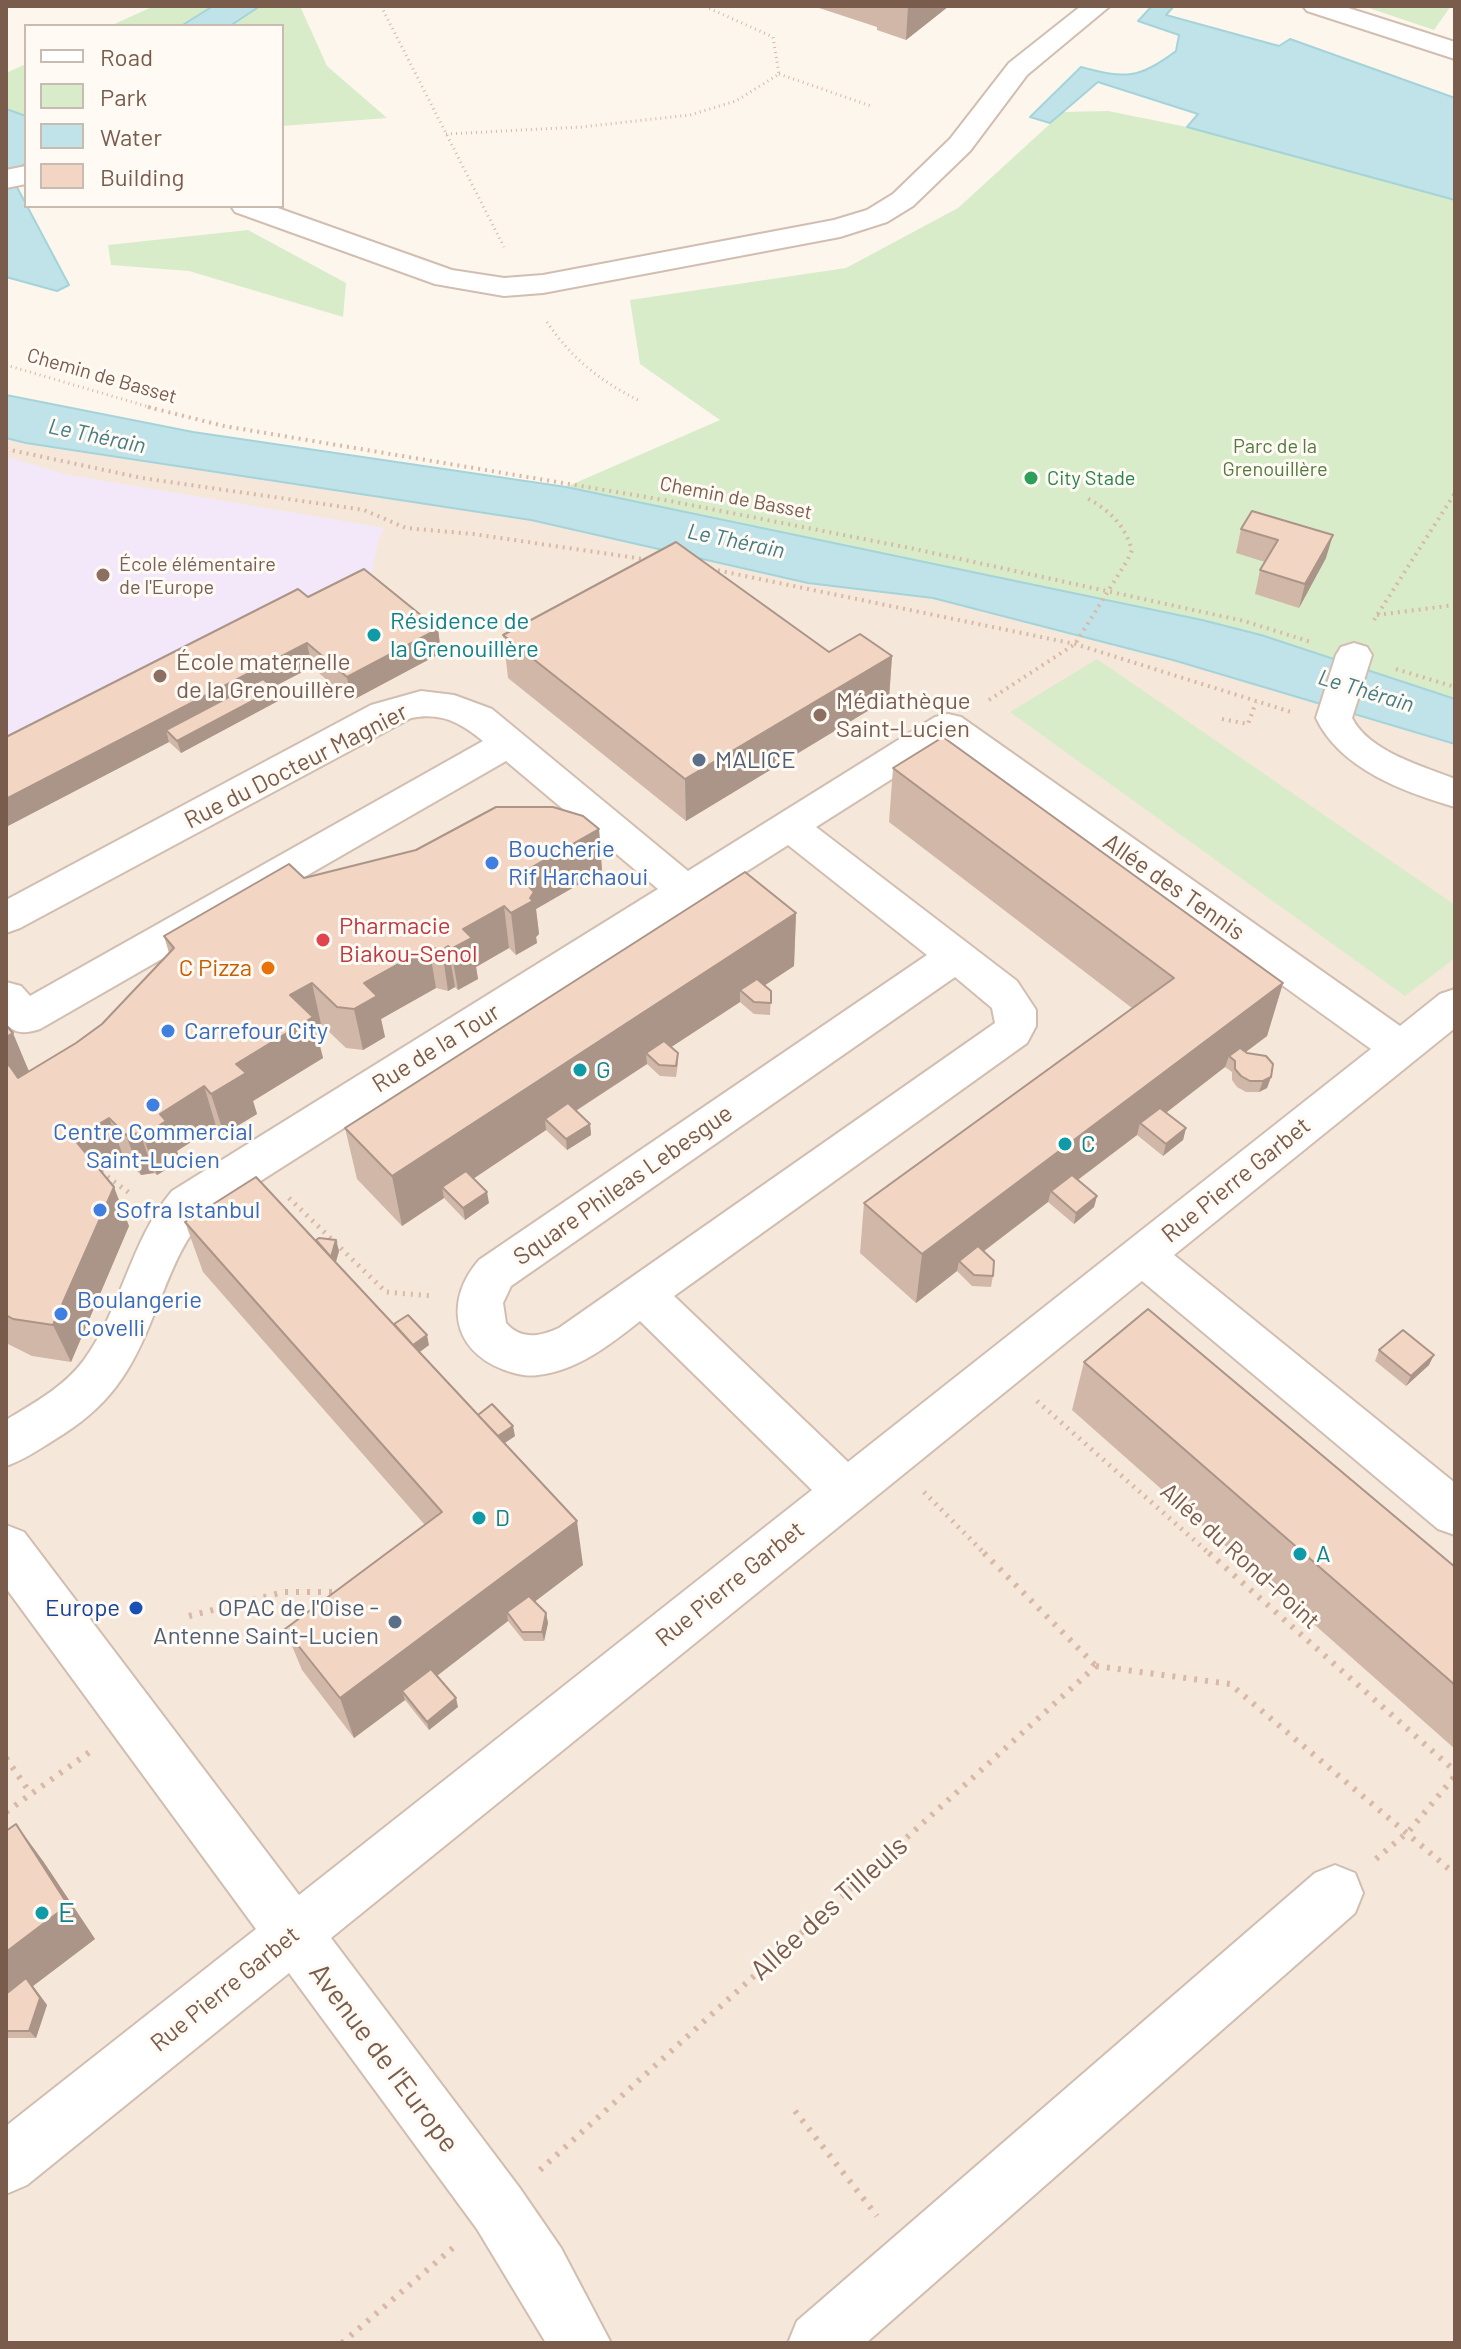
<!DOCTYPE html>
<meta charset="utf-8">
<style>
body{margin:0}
#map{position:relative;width:1461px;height:2349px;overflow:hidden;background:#fdf6ec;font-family:Barlow,sans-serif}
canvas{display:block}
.frame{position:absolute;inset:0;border:8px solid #7a5c4d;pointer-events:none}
.legend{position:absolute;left:24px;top:24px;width:260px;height:184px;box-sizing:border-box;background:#fffaf3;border:2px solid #cabbb1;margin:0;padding:10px 14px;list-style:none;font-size:24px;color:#7a5c4d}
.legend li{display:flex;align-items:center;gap:16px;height:40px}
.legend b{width:40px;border:2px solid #cabbb1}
</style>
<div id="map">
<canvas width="1461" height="2349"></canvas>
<div class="frame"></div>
<ul class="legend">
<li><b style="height:10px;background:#fff"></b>Road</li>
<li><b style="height:22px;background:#d8ecc9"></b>Park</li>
<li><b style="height:22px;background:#bfe3e8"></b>Water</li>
<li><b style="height:22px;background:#f3d5c3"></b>Building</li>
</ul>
</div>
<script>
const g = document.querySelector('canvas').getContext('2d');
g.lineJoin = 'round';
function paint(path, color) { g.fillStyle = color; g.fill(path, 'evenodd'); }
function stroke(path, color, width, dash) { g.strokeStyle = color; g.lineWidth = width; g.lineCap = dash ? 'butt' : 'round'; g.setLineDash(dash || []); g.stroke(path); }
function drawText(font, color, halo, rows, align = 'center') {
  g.font = font + ' Barlow,sans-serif'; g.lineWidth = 6; g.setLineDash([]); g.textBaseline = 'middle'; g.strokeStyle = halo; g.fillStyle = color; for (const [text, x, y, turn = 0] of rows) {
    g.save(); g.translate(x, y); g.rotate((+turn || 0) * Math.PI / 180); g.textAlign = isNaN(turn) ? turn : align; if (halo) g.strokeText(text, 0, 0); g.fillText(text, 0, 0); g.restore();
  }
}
const residential = new Path2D(`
 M6,395L193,432L566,487L1039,583L1261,635L1455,699V2343H6Z`);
const education = new Path2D(`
 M6,457L68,475L384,528L379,538L367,593L346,649L266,691L181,753L169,742L6,827Z`);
const green = new Path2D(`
 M154,6H300L327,66L387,118L282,126V26H110Z
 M1363,6H1451L1434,30Z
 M26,64V146L6,150V73Z
 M1108,111L1187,127L1455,200V699L1261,635L1202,620L566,487L720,420L640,364L630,300L846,268L958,208L1063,112Z
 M248,230L346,283L343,317L189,271L111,265L108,245Z
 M1097,659L1455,905V958L1405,996L1010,712Z`);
const water = new Path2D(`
 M213,6H260L230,26H181Z
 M1152,6H1174L1166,15L1279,46L1290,39L1455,98V200L1187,127L1198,114L1098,82L1050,123L1030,117L1081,67C1125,79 1139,79 1176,51L1179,35L1138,21Z
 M6,109L26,116V163L10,174L69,285L57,291L6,277Z
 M6,395L193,432L566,487L1202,620L1261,635L1455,699V744L1173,660L933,598L808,583L531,520L26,443L6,438Z`);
const pathFar3 = new Path2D(`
 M381,6L504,247
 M779,74L871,106
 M446,134L581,127L690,115L736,101L779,74L773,37L704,6
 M547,322C572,359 600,381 640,401
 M6,365L156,409`);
const pathFar2 = new Path2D(`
 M148,407L224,426L670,501L910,548L1244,621L1311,642
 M6,449L142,478L364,510L406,528L473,534L650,560
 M711,569L1075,644L1291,712
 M1377,615L1455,605
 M1374,620L1455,493
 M1396,669L1455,687
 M989,700L1075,644L1127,561L1132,550C1124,524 1110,511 1087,498
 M1222,719L1248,724L1256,702`);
const pathFar1 = new Path2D(`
 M101,1172L132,1195
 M289,1198L386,1292L432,1296
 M1037,1401L1211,1555
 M924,1492L986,1555`);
const path = new Path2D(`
 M984,1553L1096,1666
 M1209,1553L1455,1771
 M189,1616L284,1592H340
 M1096,1666L1230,1684L1455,1874
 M6,1758L31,1794
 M6,1812L91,1751
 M1376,1859L1409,1831L1455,1776
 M795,2111L877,2216
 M540,2170L1096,1666
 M342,2343L455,2246`);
const minor = new Path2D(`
 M1081,6H1110L1027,75L970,151L913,206L887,222L840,237L543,293L504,296L435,284L235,212L231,206H272L452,270L504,278L543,275L834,220L867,210L893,194L950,139L1009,63Z
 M1303,6H1342L1455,42V59L1307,11Z
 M26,166V184L6,188V170Z
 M1354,643L1367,647L1372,655L1352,718C1369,752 1423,766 1455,779V807C1404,792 1340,769 1316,718L1336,655L1341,647Z
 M421,691L454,695L492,709L688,871L935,717L948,714L961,717L1400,1026L1440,994L1455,989V1028L1174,1255L1455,1483V1535L1438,1529L1142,1281L331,1938L519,2187L561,2248L611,2343H546L477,2229L289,1973L27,2185L6,2194V2126L256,1929L6,1588V1525L24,1532L299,1895L812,1490L640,1321C610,1345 576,1371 538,1375C525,1377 513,1373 502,1369C451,1349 445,1299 479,1260L927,955L788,845L204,1217C179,1246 169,1279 154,1314C131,1373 109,1407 54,1440C38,1450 24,1460 6,1466V1420C34,1403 64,1387 84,1360C122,1308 130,1241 172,1191L658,889L506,761L40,1029C27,1033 16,1035 6,1024V982L21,986L30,996L483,741C460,722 441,712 411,718L20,928L6,933V900L371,705ZM947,744L1371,1049L848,1462L674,1296L1027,1043L1036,1026V1010L1017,981L816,827ZM955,977L992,1008L995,1023L559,1328C539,1337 521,1340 506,1323L503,1303L511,1286Z
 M1335,1865L1355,1873L1363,1893L1355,1913L866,2343H788L797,2321L1315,1873Z`);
const wall = new Path2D(`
 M813,6H949L906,40L877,30V27Z
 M1252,511L1326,558L1299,608L1255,594L1260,570L1265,562L1236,553L1241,529Z
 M308,597L438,629L441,653L351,701L312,667L273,687L275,689L278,701L181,753L169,742L6,827Z
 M503,635L892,656L889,698L686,821L508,678Z
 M893,768L1283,983L1267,1036L1246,1052L1271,1077L1267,1088L1259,1092H1246L1237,1087L1232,1080V1072L1225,1067L1166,1113L1186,1128L1183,1140L1163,1156L1137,1135L1078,1180L1097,1196L1094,1207L1074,1224L1048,1202L983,1252L993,1276L991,1287L972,1286L957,1271L916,1303L860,1253L864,1203L1132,1008L889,822Z
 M599,829L602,871L536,909L539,934L536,937L537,943L516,955L509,948L476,967L478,979L458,990L455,987L448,991L436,988L381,1019L385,1037L363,1050L346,1048L321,1024L315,1027L323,1058L253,1101L257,1114L224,1134L216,1126L177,1151L180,1161L157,1175L154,1173L141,1175L124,1158L102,1172L129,1226L71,1362L32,1356L6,1343V1025L29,1071L76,1043L102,1024L169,953L164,936L304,878Z
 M796,913L794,966L765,985L771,991L770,1015L754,1014L740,1002L671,1047L678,1053V1064L676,1077L660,1076L647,1064L576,1111L590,1124L591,1135L567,1150L546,1130L474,1178L489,1203L465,1220L444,1198L402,1226L357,1179L345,1128Z
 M185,1222L316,1240H336L339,1251L336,1262L394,1324L429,1345L420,1352L478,1414L515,1436L505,1443L583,1565L535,1601L546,1613L548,1623L544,1641H524L508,1621L437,1676L458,1707L429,1730L405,1700L354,1738L302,1670L285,1629L425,1525L203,1272Z
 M1379,1350L1429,1365L1406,1386L1375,1361Z
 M1084,1362L1455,1567V1749L1072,1410Z
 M6,1831L43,1861L95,1939L33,1986L47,2005L36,2038H6Z`);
const shadedWall = new Path2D(`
 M908,6H949L906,40Z
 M1333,535L1326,558L1299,608L1305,584Z
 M438,629L441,653L351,701L347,677Z
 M307,643L312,667L175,738L166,730L169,742L6,827V799Z
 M892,656L889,698L686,821L685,779Z
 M275,689L278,701L181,753L177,741Z
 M599,829L602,871L536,909L539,934L536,937L537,943L516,955L511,913L518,875Z
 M504,906L509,948L476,967L478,979L458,990L451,949L463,929Z
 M796,913L794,966L747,997L740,990V1002L653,1059L646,1053L647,1064L552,1126L545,1119L546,1130L449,1195L442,1187L444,1198L402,1226L392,1176Z
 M448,946L455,987L448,991L442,950Z
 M429,947L436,988L381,1019L385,1037L363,1050L354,1009L364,983Z
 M312,983L321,1024L315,1027L323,1058L253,1101L257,1114L224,1134L211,1094L290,995Z
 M1283,983L1267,1036L1235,1060L1229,1056L1225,1067L1146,1128L1140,1123L1137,1135L1056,1196L1051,1191L1048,1202L964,1266L959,1261L957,1271L916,1303L922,1254Z
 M13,1033L40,1098L6,1117V1037Z
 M1271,1077L1267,1088L1259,1092L1263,1081Z
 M204,1086L216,1126L177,1151L180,1161L157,1175L143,1136L160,1114Z
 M109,1118L124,1158L90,1179L74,1139Z
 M590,1124L591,1135L567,1150L566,1139Z
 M1186,1128L1183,1140L1163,1156L1166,1144Z
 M140,1133L154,1173L141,1175L126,1135Z
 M114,1187L129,1226L71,1362L53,1325Z
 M487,1192L489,1203L465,1220L463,1208Z
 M1097,1196L1094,1207L1074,1224L1076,1213Z
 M336,1240L339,1251L334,1268L318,1278Z
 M427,1335L429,1345L399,1367L397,1356Z
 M1434,1355L1429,1365L1406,1386L1411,1376Z
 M513,1426L515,1436L484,1457L482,1447Z
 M577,1521L583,1565L512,1619L507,1612L508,1621L408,1698L402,1691L405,1700L354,1738L340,1698Z
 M546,1613L548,1623L544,1641L542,1632Z
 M456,1698L458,1707L429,1730L427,1722Z
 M16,1824L43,1861L95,1939L33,1986L47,2005L36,2038L6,2007V1952Z`);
const building = new Path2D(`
 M1252,511L1333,535L1305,584L1260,570L1278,540L1241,529Z
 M676,542L829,652L860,634L892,656L685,779L503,635Z
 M364,569L438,629L347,677L307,643L6,799V737L298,589L308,597Z
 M263,679L275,689L177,741L166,730Z
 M943,737L1283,983L922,1254L864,1203L1174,978L893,768Z
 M496,807H553L583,816L599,829L518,875L534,892L530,898L533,901L511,913L504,906L463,929L472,938L451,949L448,946L442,950L429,947L364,983L377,996L354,1009L337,1007L312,983L290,995L313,1017L236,1064L246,1073L211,1094L204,1086L160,1114L166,1121L143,1136L140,1133L126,1135L109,1118L74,1139L114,1187L53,1325L13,1319L6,1315V1067L9,1065L18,1078L76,1043L102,1024L174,948L164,936L289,864L304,878L416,850Z
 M745,872L796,913L392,1176L345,1128Z
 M757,979L771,991V1003L754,1002L740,990Z
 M6,1025L13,1033L6,1037Z
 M664,1041L678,1053L676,1066L659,1065L646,1053Z
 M1240,1048L1247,1053L1266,1056L1273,1064L1271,1077L1263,1081H1250L1241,1076L1235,1069V1061L1229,1056Z
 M568,1103L590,1124L566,1139L545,1119Z
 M1160,1108L1186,1128L1166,1144L1140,1123Z
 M466,1171L487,1192L463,1208L442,1187Z
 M1072,1175L1097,1196L1076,1213L1051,1191Z
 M256,1177L577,1521L340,1698L285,1629L442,1512L185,1222Z
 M319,1238L336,1240L331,1257L316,1240Z
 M978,1246L994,1261L993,1276L974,1275L959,1261Z
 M1148,1309L1455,1567V1685L1084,1362Z
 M408,1315L427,1335L413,1345L394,1324Z
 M1403,1330L1434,1355L1411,1376L1379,1350Z
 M492,1404L513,1426L498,1436L478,1415Z
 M529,1596L546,1613L542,1632H522L507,1612Z
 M431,1669L456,1698L427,1722L402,1691Z
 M16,1824L68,1905L6,1952V1831Z
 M26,1978L40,1998L29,2031H6V1994Z`);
const markers = [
 [1031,478,8,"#2e9e5b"],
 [103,575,8,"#8d6e63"],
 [374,635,8,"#0f9aa8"],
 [160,676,8,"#8d6e63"],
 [820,715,8,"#8d6e63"],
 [699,760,8,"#5c6f8a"],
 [492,863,8,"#3f7fe0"],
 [323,940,8,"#e0444e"],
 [268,968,8,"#e8710a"],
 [168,1031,8,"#3f7fe0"],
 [580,1070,8,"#0f9aa8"],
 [153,1105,8,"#3f7fe0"],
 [1065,1144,8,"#0f9aa8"],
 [100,1210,8,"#3f7fe0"],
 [61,1314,8,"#3f7fe0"],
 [479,1518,8,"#0f9aa8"],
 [1300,1554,8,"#0f9aa8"],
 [136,1608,8,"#1a4fb4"],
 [395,1622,8,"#5c6f8a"],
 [42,1913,8,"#0f9aa8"]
];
const farStreetnames = [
 ["Chemin de Basset",102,376,16],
 ["Chemin de Basset",736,498,11]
];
const farParknames = [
 ["Parc de la",1275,446],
 ["Grenouillère",1275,469]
];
const farLeisurenames = [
 ["City Stade",1047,478]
];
const farEducationnames = [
 ["École élémentaire",119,564],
 ["de l'Europe",119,587]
];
const farWaternames = [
 ["Le Thérain",97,436,12],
 ["Le Thérain",736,541,12],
 ["Le Thérain",1366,691,17]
];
const cultureNames = [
 ["Résidence de",390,621],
 ["la Grenouillère",390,649],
 ["G",596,1070],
 ["C",1081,1144],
 ["D",495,1518],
 ["A",1316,1554]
];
const educationNames = [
 ["École maternelle",176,662],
 ["de la Grenouillère",176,690],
 ["Médiathèque",836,701],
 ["Saint-Lucien",836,729]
];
const serviceNames = [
 ["MALICE",715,760],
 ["OPAC de l'Oise -",379,1608,"right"],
 ["Antenne Saint-Lucien",379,1636,"right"]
];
const streetNames = [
 ["Rue du Docteur Magnier",296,766,-27],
 ["Allée des Tennis",1174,887,35],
 ["Rue de la Tour",436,1048,-32],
 ["Rue Pierre Garbet",1236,1180,-39],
 ["Square Phileas Lebesgue",623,1185,-35],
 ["Allée du Rond-Point",1240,1556,42],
 ["Rue Pierre Garbet",730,1584,-39],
 ["Rue Pierre Garbet",225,1989,-39]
];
const shopNames = [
 ["Boucherie",508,849],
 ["Rif Harchaoui",508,877],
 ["Carrefour City",184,1031],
 ["Centre Commercial",153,1132,"center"],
 ["Saint-Lucien",153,1160,"center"],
 ["Sofra Istanbul",116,1210],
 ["Boulangerie",77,1300],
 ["Covelli",77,1328]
];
const healthNames = [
 ["Pharmacie",339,926],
 ["Biakou-Senol",339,954]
];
const foodNames = [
 ["C Pizza",252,968]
];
const transitNames = [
 ["Europe",120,1608]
];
const nearStreetnames = [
 ["Allée des Tilleuls",829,1908,-42],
 ["Avenue de l'Europe",384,2058,53]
];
const nearCulturenames = [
 ["E",58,1913]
];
paint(residential, '#f5e8da');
paint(education, '#f3e8fa');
paint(green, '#d8ecc9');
paint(water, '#bfe3e8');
stroke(water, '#a5d3da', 2);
stroke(minor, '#d1beb0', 4);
stroke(pathFar3, '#d9b8a5', 3, [1, 4]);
stroke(pathFar2, '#d9b8a5', 4, [2, 5]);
stroke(pathFar1, '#d9b8a5', 5, [2, 6]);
stroke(path, '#d9b8a5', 6, [3, 8]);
paint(minor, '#fff');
paint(wall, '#d1b7a8');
paint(shadedWall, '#aa9588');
paint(building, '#f3d5c3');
stroke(building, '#aa9588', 2);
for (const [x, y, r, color] of markers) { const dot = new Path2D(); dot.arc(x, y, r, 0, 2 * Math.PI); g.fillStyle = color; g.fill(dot); stroke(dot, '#fffaf3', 3); }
drawText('20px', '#7a5c4d', '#fffaf3', farStreetnames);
drawText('20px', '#537a41', '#fffaf3', farParknames);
drawText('20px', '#27864d', '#fffaf3', farLeisurenames, 'left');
drawText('20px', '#785e54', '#fffaf3', farEducationnames, 'left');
drawText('italic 22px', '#437c86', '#fffaf3', farWaternames);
drawText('24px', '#0d838f', '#fffaf3', cultureNames, 'left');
drawText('24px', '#785e54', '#fffaf3', educationNames, 'left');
drawText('24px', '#4e5e75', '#fffaf3', serviceNames, 'left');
drawText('24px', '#7a5c4d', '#fffaf3', streetNames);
drawText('24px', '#366cbe', '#fffaf3', shopNames, 'left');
drawText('24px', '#be3a42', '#fffaf3', healthNames, 'left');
drawText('24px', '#c56008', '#fffaf3', foodNames, 'right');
drawText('24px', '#164399', '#fffaf3', transitNames, 'right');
drawText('28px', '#7a5c4d', '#fffaf3', nearStreetnames);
drawText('28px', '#0d838f', '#fffaf3', nearCulturenames, 'left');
</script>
